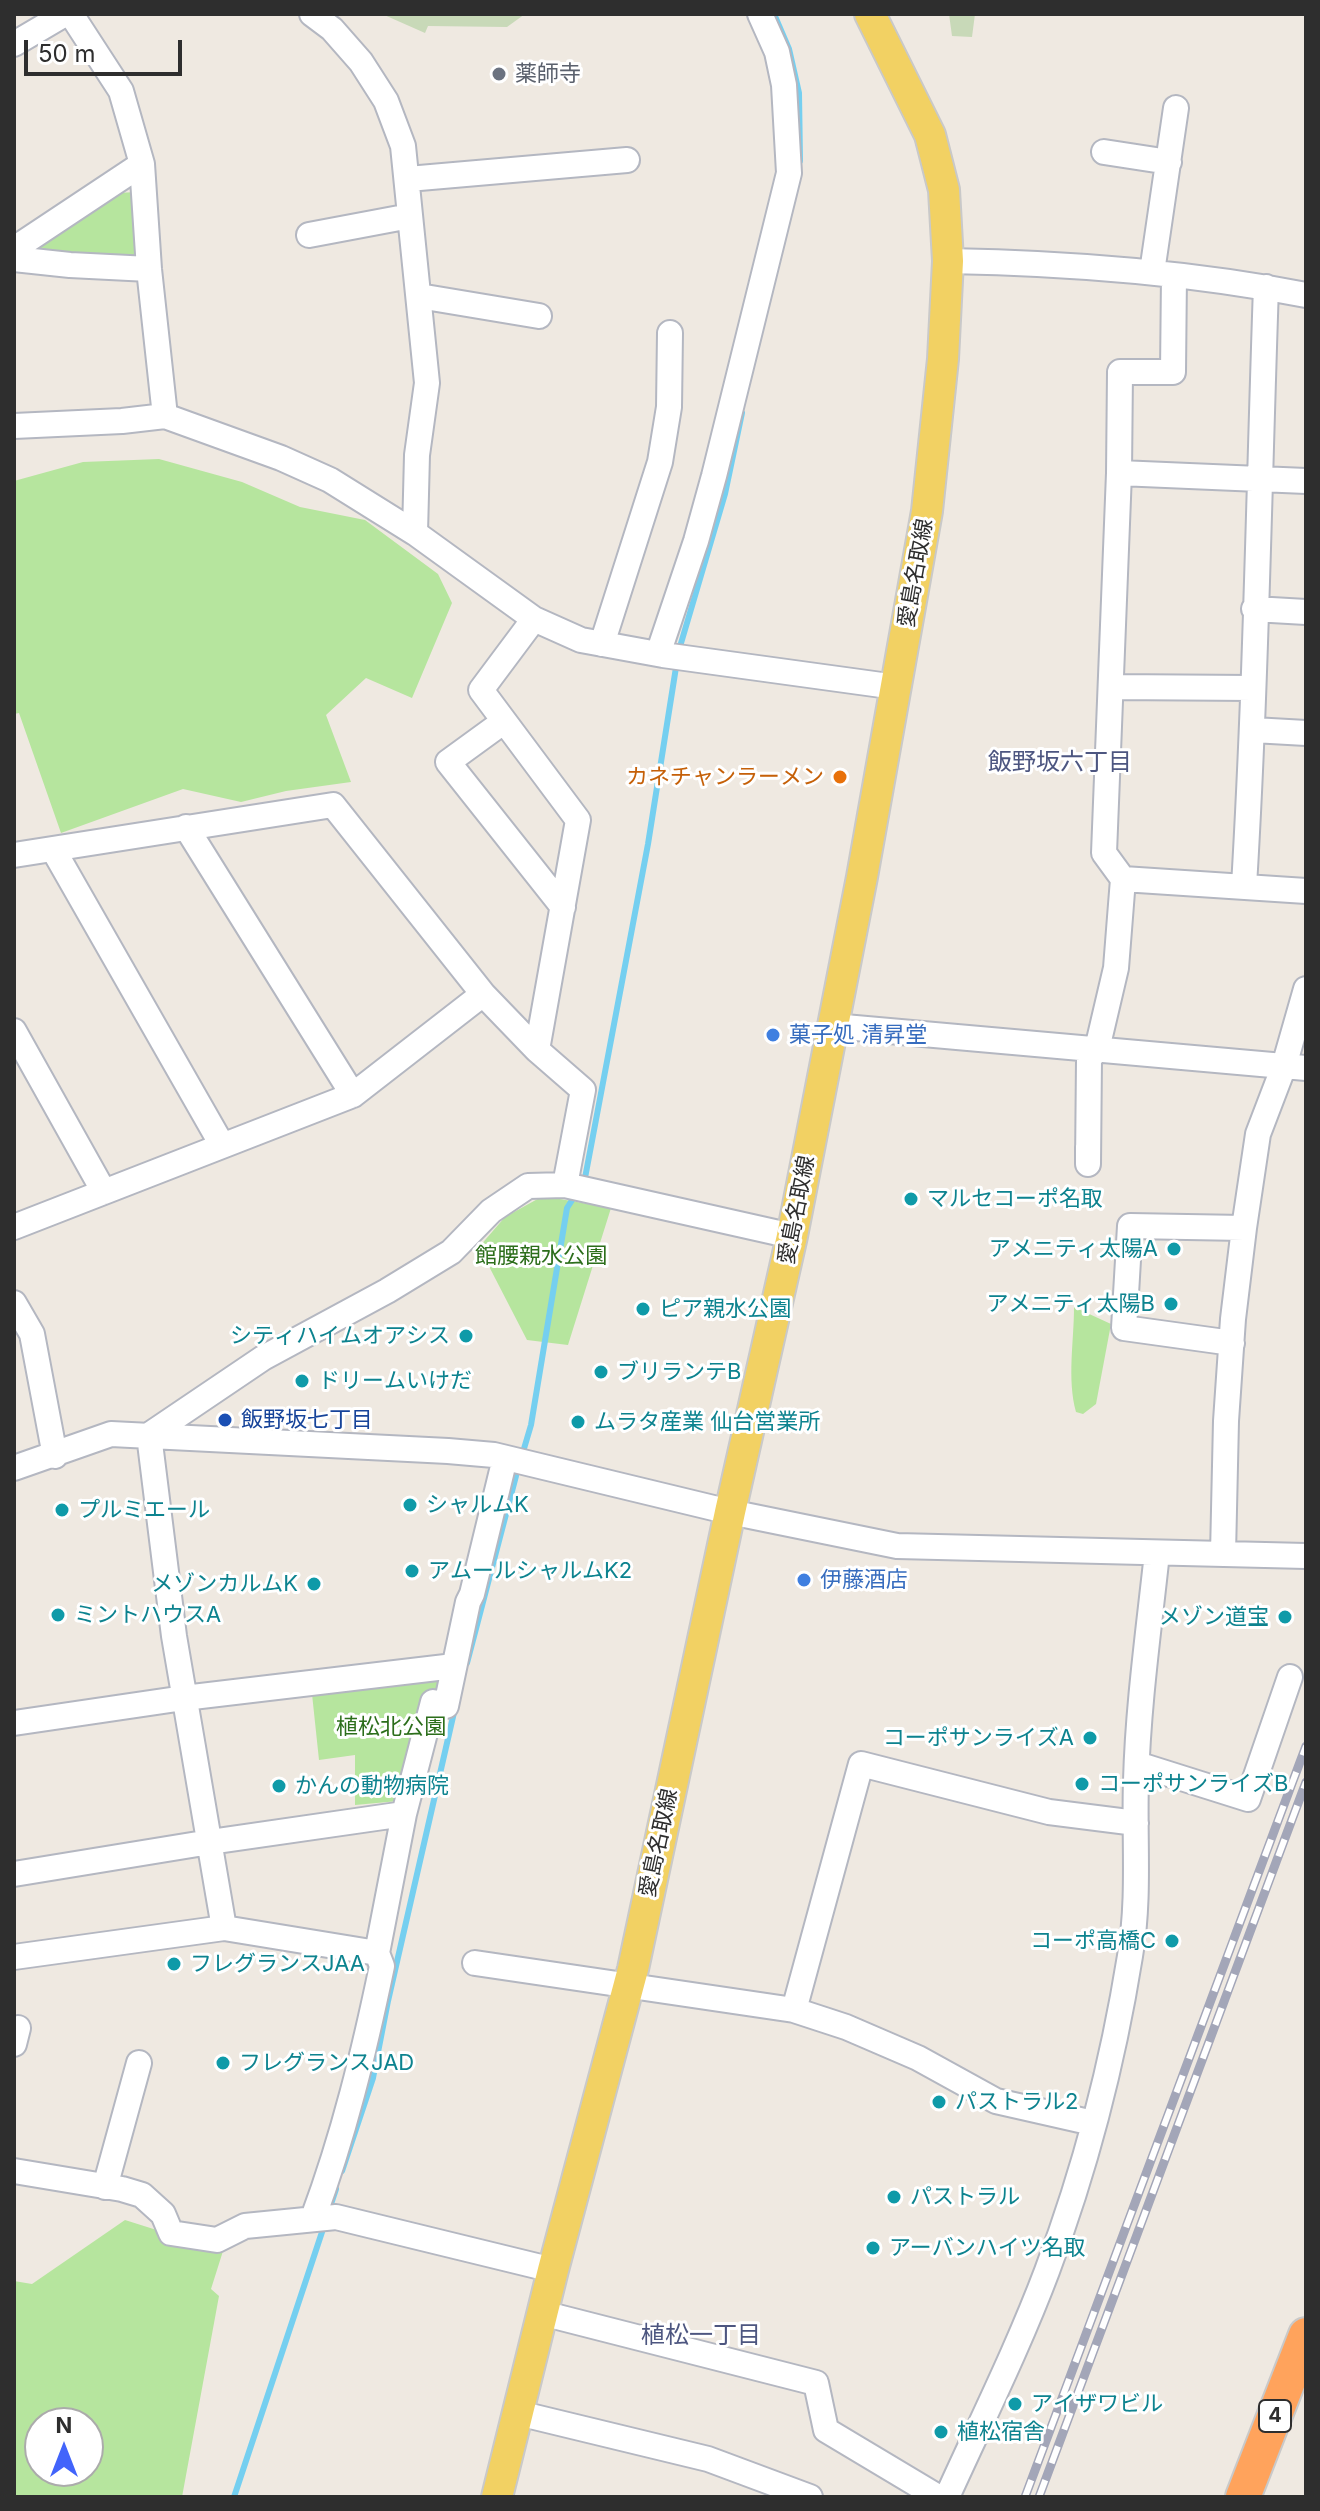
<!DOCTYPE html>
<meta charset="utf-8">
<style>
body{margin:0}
#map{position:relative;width:1320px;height:2511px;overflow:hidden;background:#efe9e1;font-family:Inter,sans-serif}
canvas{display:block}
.frame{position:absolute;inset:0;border:16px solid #2e2e2e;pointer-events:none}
.north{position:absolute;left:24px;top:2407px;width:80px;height:80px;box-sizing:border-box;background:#fff;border:2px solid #ababab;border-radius:50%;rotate:0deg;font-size:22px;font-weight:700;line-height:32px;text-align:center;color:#2e2e2e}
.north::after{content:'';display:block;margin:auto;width:28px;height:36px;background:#4264fb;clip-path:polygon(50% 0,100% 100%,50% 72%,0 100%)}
.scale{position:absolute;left:24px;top:40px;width:158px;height:36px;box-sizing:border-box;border:4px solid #2e2e2e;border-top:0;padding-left:10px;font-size:24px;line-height:28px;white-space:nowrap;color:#2e2e2e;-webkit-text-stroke:6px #fff;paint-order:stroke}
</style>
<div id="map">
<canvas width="1320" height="2511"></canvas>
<div class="frame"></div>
<div class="north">N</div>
<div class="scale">50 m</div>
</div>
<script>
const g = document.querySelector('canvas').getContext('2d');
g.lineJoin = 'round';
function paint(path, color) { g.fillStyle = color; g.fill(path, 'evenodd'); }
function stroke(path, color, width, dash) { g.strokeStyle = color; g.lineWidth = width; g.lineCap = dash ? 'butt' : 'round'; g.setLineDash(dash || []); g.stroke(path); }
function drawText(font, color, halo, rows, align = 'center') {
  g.font = font + ' Inter,"Noto Sans JP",sans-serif'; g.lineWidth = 6; g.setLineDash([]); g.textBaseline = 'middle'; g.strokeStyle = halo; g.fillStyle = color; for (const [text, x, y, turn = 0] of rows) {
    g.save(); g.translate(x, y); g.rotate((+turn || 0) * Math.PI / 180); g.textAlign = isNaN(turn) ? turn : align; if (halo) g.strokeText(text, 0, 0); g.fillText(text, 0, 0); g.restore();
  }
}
const green = new Path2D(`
 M138,192L141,258L40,257L37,246L115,193Z
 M159,459L242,482L300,507L365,520L438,574L452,603L412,698L366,678L326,715L351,782L286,791L241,802L183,789L61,833L19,713L14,714V481L83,462Z
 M543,1196L611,1208L568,1345L527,1340L479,1247L505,1217Z
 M1074,1307L1111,1324L1096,1404L1083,1414L1076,1412C1067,1378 1074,1342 1074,1307Z
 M447,1677L420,1799L355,1805V1755L319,1760L312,1694Z
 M125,2220L223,2251L211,2289L219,2296L182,2497H14V2281L32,2284ZM40,2423H88V2471H40Z`);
const cemetery = new Path2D(`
 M382,14H525L507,27L428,26L425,33Z
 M949,14H975L972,37L952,36Z`);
const stream = new Path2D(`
 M774,14L789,49L799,93L800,161
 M679,650L725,494L742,413
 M582,1184L585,1178L648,844L677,661
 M523,1452L531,1425L567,1208L576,1194
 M467,1663L516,1476
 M342,2171L373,2078L388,2001L455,1708
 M328,2213L336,2189
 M234,2497L325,2223`);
const minor = new Path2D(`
 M71,14L121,91L142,164L149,269L165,416
 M312,14L332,29L361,62L386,101L403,146L427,383L417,455L415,533
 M14,44L65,14
 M1104,152L1169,162
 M408,179L627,160
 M309,235L410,216
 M14,249L142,164
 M14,259L70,265L149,269
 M948,261C1068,263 1188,272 1306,295
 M1152,272L1176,108
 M1174,275L1173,372H1120L1119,473L1104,853L1123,879L1306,891
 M419,296L539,316
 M14,426L122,421L165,416L281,458L330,480L415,533L534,619L581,640L663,655L896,687
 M1119,473L1306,481
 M1254,609L1306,612
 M534,619L481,690L578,820L537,1050
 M602,644L660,462L669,407L670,333
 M658,654L696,541L714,476L789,173L784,85L777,52L760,14
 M1111,687L1253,688
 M503,722L448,762L563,907
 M1253,730L1306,733
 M186,827L353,1095
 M53,849L222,1145
 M14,855L333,805L483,994L353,1095L14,1227
 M1244,886C1256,686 1259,486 1266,287
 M833,1026L1306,1068
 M14,1031L104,1192
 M1088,1147V1164L1089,1059L1097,1049L1116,968L1123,879
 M565,1185L792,1236
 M14,1303L32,1334L55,1456
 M1232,1343L1124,1328L1130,1226L1244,1228
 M14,1468L111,1434L448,1451L494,1455L730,1512L897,1546L1306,1556
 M1223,1554L1226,1421L1233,1319L1244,1228L1258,1134L1284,1066L1306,989
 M14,1723L184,1698L454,1666
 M1137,1764L1248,1799L1290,1677
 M14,1874L210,1842L404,1814
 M224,1928L174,1636L149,1435L263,1358L387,1291L451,1252L491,1211L528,1186L565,1185L583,1090L537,1050L483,994
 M14,1957L224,1928L377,1953L404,1814L433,1702L446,1706L468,1602L472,1594L505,1458
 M475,1963L794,2010L846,2027L918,2058L996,2101L1093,2123
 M794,2010L861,1764L1049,1812L1136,1823
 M14,2044L18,2028
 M14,2171L122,2189L142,2195L163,2214L171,2233L217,2240L245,2226L336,2217L553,2270
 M105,2187L139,2063
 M313,2218C344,2135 364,2052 382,1966L377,1953
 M542,2313L816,2383L826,2430L938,2497
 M518,2413L708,2459L810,2497
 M947,2497C981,2422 1018,2348 1047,2271C1085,2170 1113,2062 1130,1956C1140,1898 1134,1839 1136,1781C1138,1705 1149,1628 1157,1553`);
const major = new Path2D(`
 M497,2497L553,2270L633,1969L730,1512L792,1236L862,877L927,511L943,359L948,261L944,190L930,135L870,14`);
const highway = new Path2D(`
 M1243,2497L1306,2335`);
const rail = new Path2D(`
 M1025,2497L1306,1746
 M1039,2497L1306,1782`);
const markers = [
 [499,74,8,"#6b7280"],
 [840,777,8,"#e8710a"],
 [773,1035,8,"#3f7fe0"],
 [911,1199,8,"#0f9aa8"],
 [1174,1249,8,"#0f9aa8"],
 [1171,1304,8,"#0f9aa8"],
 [643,1309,8,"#0f9aa8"],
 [466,1336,8,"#0f9aa8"],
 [601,1372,8,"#0f9aa8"],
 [302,1381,8,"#0f9aa8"],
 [225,1420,8,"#1a4fb4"],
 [578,1422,8,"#0f9aa8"],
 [410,1505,8,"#0f9aa8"],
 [62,1510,8,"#0f9aa8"],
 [412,1571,8,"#0f9aa8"],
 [804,1580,8,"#3f7fe0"],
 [314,1584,8,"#0f9aa8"],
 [58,1615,8,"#0f9aa8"],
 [1285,1617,8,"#0f9aa8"],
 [1090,1738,8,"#0f9aa8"],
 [1082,1784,8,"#0f9aa8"],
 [279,1786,8,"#0f9aa8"],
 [1172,1941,8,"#0f9aa8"],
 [174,1964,8,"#0f9aa8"],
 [223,2063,8,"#0f9aa8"],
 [939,2102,8,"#0f9aa8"],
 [894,2197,8,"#0f9aa8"],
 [873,2248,8,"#0f9aa8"],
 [1015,2404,8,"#0f9aa8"],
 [941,2432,8,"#0f9aa8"]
];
const shields = [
 [1275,2416,32]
];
const shieldNames = [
 ["4",1275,2416]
];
const worshipNames = [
 ["薬師寺",515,74]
];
const streetNames = [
 ["愛島名取線",916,573,-80],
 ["愛島名取線",797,1210,-79],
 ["愛島名取線",659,1843,-78]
];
const foodNames = [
 ["カネチャンラーメン",824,777]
];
const shopNames = [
 ["菓子処 清昇堂",789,1035],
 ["伊藤酒店",820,1580]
];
const cultureNames = [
 ["マルセコーポ名取",927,1199],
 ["アメニティ太陽A",1158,1249,"right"],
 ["アメニティ太陽B",1155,1304,"right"],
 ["ピア親水公園",659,1309],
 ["シティハイムオアシス",450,1336,"right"],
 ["ブリランテB",617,1372],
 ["ドリームいけだ",318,1381],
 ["ムラタ産業 仙台営業所",594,1422],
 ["シャルムK",426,1505],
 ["プルミエール",78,1510],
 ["アムールシャルムK2",428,1571],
 ["メゾンカルムK",298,1584,"right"],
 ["ミントハウスA",74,1615],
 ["メゾン道宝",1269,1617,"right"],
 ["コーポサンライズA",1074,1738,"right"],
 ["コーポサンライズB",1098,1784],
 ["かんの動物病院",295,1786],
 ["コーポ高橋C",1156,1941,"right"],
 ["フレグランスJAA",190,1964],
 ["フレグランスJAD",239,2063],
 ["パストラル2",955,2102],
 ["パストラル",910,2197],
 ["アーバンハイツ名取",889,2248],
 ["アイザワビル",1031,2404],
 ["植松宿舎",957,2432]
];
const parkNames = [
 ["館腰親水公園",541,1256],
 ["植松北公園",391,1727]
];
const transitNames = [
 ["飯野坂七丁目",241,1420]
];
const neighbourhoodNames = [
 ["飯野坂六丁目",1060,763],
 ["植松一丁目",701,2336]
];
paint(green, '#b6e59e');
paint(cemetery, '#c8d9b8');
stroke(stream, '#75cff0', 6);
stroke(minor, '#b4b7c1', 28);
stroke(major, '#c9c9c9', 34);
stroke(highway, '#c9c9c9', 38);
stroke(minor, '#fff', 24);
stroke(major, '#f2d163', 30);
stroke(highway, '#ffa35c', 34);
stroke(rail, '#a3a6b8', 9);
stroke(rail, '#fff', 6, [18]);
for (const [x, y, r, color] of markers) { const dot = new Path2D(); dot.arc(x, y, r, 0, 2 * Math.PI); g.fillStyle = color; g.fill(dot); stroke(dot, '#fff', 3); }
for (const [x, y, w] of shields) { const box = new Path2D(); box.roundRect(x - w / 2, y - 16, w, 32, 6); g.fillStyle = '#fff'; g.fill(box); stroke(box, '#2e2e2e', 2); }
drawText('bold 20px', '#2e2e2e', null, shieldNames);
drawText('22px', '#5b616d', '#fff', worshipNames, 'left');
drawText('22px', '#2e2e2e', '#fff', streetNames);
drawText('22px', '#c56008', '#fff', foodNames, 'right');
drawText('22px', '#366cbe', '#fff', shopNames, 'left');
drawText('22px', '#0d838f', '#fff', cultureNames, 'left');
drawText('22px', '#2c6e1b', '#fff', parkNames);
drawText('22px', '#164399', '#fff', transitNames, 'left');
drawText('24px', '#4d5680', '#fff', neighbourhoodNames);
</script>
